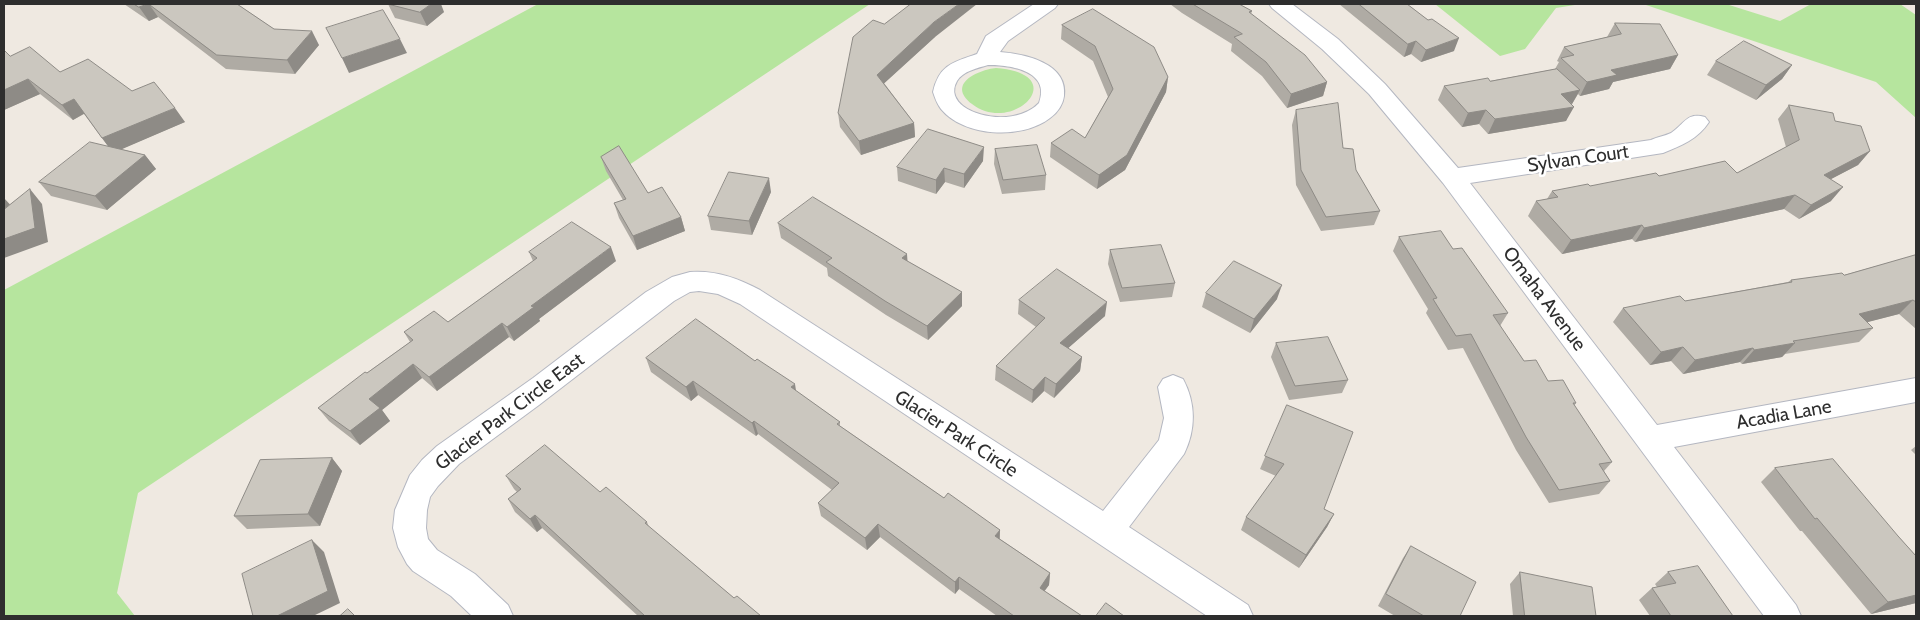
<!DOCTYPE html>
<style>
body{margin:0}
#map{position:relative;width:1920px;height:620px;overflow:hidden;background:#efe9e1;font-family:Cabin,sans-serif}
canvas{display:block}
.frame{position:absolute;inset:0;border:5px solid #2e2e2e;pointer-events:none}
</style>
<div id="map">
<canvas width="1920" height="620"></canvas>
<div class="frame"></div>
</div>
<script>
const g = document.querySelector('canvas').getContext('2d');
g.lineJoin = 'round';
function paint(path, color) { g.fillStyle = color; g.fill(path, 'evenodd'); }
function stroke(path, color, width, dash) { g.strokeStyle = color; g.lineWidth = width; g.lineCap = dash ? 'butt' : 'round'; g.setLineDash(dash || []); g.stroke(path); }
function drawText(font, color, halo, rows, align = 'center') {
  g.font = font + ' Cabin,sans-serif'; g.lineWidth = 5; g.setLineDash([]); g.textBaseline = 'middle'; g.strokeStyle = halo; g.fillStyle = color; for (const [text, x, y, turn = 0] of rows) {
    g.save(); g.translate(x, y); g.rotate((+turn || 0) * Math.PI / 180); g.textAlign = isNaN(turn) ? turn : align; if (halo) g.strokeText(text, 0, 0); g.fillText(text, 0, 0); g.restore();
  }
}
const green = new Path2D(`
 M538,4H870L138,493L117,593L135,616H4V290Z
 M1435,4H1581L1556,8L1525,49L1500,56Z
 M1643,4H1726L1780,21L1811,4H1900L1916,15V118L1876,82Z
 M996,68C1074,74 1013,136 972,104C946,84 978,70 996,68Z`);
const street = new Path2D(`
 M1034,4H1058L1055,8L1008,41L1000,52C1025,54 1068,63 1064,96C1063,105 1057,113 1050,118C1022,140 964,137 941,109C937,104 935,98 933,92C939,65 953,62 977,54L986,36ZM988,65C1011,65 1051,71 1039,103C1012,132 939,112 957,81C963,71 978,68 988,65Z
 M1269,4H1292L1338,39L1385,84L1458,168L1651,140C1657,137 1665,136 1671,133C1685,124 1686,112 1705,117L1709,122C1698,139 1681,146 1663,153L1470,183L1657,425L1916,378V402L1674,447L1796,605L1801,616H1764L1443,183L1369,94L1322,49L1272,8Z
 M690,272C715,270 738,278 760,290L1103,511L1159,440L1164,418L1158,387L1163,379L1173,375L1183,379C1196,403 1196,430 1184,454L1129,527L1248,605L1253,616H1207L740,304L718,294L699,291L690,292L674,301L539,405L459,464L438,486L430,497L427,510L426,528L428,539L437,550L475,574L508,605L513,616H472L451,596L413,571L407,564L398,547L393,528L395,510L410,475L422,460L437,446L533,378L646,292L672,277Z`);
const wall = new Path2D(`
 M124,4H237L274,29L319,45L295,74L226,69L158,17L149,21Z
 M388,4L444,12L427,26L395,18Z
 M1170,4H1239L1252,11L1251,14L1327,82L1323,96L1287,108L1262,76L1231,51L1232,44L1182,13Z
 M1339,4H1407L1428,20L1454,51L1421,62L1411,54L1404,57Z
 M1615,23L1678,55L1670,69L1613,82L1609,89L1580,96L1578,94L1572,104L1566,121L1488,134L1479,124L1462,127L1438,100L1444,86L1490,81L1555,69L1559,62L1557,61L1564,47L1607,37Z
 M884,24L935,37L884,83L914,123L915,137L861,155L840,127L838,113Z
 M1062,25L1168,77L1166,92L1125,170L1097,189L1050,157L1051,143L1085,138L1108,97L1093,61L1061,39Z
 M10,56L60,72L132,91L185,122L121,149L145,155L156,169L107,210L51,196L39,182L108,146L84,114L73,120L40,94L4,110Z
 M1716,61L1792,65L1782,79L1756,100L1707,75Z
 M1789,105L1835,121L1870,151L1858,165L1831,179V201L1799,219L1784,209L1635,242L1632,239L1562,254L1528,216L1536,201L1547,199L1552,191L1590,186L1659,176L1737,173L1786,147L1778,119Z
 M1296,110L1343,148L1380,211L1374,225L1321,231L1296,185L1292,125Z
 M995,149L1046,175L1045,190L1002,194L994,164Z
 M601,157L681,217L685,231L637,250L619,218L614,203L623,200L606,171Z
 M983,161L964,188L945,182L936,194L898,181L897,167Z
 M771,192L752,235L711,230L708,216Z
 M778,223L907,254V261L962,292V306L928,340L886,315L828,276L827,268L781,238Z
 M1399,237L1453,249L1508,313L1500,326L1524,361L1548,381L1576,403L1574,406L1612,462L1604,471L1610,481L1599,494L1549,503L1516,450L1463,348L1448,350L1426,313L1428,309L1393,251Z
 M1110,250L1175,283L1172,297L1120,302L1108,264Z
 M529,252L616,261L539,319L540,321L514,341L509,337L437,391L422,378L382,410L390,421L360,445L329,421L318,408L410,342L404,332L448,322L533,261Z
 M1916,255V329L1899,314L1867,322L1873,328L1859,342L1785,354L1782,357L1742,364L1740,362L1683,374L1671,361L1650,365L1613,322L1623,308L1685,301L1788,282L1791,280L1844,275Z
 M1206,293L1277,299L1250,333L1202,307Z
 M1019,300L1105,316L1068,348L1082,357L1080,371L1054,398L1044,391L1032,403L995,380L996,366L1036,327L1018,314Z
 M1276,343L1348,380L1342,393L1289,400L1271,357Z
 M646,358L796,391L840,422V426L944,498L1000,530V539L1050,573L1049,585L1044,591L1082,616H997L959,589L955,594L880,537L867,550L821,516L818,503L832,490L758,434L756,436L698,395L691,401L651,372Z
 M1287,405L1324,509L1334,514L1327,527L1299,568L1241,530L1246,517L1276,476L1260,469Z
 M1916,446V455L1911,450Z
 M332,458L342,471L320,526L247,529L234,516Z
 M1775,468L1898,536L1916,556V603L1871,614L1802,531H1800L1761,482Z
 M506,476L600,492L647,522L649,527L734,598L761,616H638L542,528L537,532L515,512L508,499L517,492L514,489Z
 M1411,546L1460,616H1395L1378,606L1403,558Z
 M1520,572L1596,616H1513L1510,584Z
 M1668,572L1733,616H1650L1639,600L1652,588L1657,587L1655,584Z`);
const shadedWall = new Path2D(`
 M148,4H149L158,17L149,21L139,7Z
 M431,4H441L444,12L427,26L420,12Z
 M959,4H977L935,37L878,89L877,75L934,22Z
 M312,31L319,45L295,74L287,60Z
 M1459,38L1454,51L1421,62L1426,50Z
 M400,39L407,53L349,73L342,58Z
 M1416,41L1411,54L1404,57L1408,44Z
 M1678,55L1670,69L1613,82L1609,89L1580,96L1587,82L1611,70Z
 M1792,65L1782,79L1756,100L1766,85Z
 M1168,77L1166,92L1125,170L1097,189L1099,175Z
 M28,79L40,94L4,110V90Z
 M1327,82L1323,96L1287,108L1291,94Z
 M1580,90L1572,104L1561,94Z
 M74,99L85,113L73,120L62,105Z
 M1574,107L1566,121L1488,134L1495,119Z
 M175,108L185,122L113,153L102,138Z
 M1486,110L1479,124L1462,127L1468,113Z
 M914,123L915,137L861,155L859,141Z
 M984,147L983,161L964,188V174Z
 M1870,151L1858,165L1812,189L1824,175Z
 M145,155L156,169L107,210L95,196Z
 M944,168L945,182L936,194V180Z
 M769,178L771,192L752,235L749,221Z
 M1843,187L1831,201L1799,219L1811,205Z
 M30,189L42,204L48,242L4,258V239Z
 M1795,195L1784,209L1635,242L1644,228Z
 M4,198L16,211L4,209Z
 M681,217L685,231L637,250L633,236Z
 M1642,225L1632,239L1562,254L1571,240Z
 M611,247L616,261L539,319L540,321L514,341L507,327L531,306Z
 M907,254L908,268L902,258Z
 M1282,285L1277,299L1250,333L1254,319Z
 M962,292V306L928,340L927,326Z
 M1913,300L1899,314L1845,328L1859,314Z
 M1107,302L1105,316L1058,357L1060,343Z
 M502,323L509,337L437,391L429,377Z
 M1795,343L1782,357L1742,364L1754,350Z
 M1683,347L1671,361L1650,365L1661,352Z
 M1753,348L1740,362L1683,374L1695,360Z
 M1082,357L1080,371L1054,398L1056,384Z
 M413,364L422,378L382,410L390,421L360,445L350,431L369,399Z
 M1045,377L1044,391L1032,403L1033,390Z
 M693,381L698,395L691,401L686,387Z
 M795,384L797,397L791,387Z
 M754,421L758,434L756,436L752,423Z
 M332,458L342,471L320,526L308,514Z
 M1334,514L1327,527L1299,568L1306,555Z
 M535,515L542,528L537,532L530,519Z
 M878,524L880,537L867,550L865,538Z
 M1000,530L999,543L995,536Z
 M312,540L324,552L340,603L313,616H277Z
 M1050,573L1049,585L1038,600L1040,588Z
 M959,577V589L955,594V582Z
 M1916,595V603L1871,614L1888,602Z`);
const building = new Path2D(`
 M134,4H148L139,7Z
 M149,4H237L274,29L312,31L287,60L217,55Z
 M388,4H431L420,12Z
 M911,4H959L934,22L877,75L914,123L859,141L838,113L853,37L873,20L884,24Z
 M1193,4H1239L1252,11L1249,12L1305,55L1327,82L1291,94L1266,62L1234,37L1242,34Z
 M1359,4H1407L1428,20L1432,19L1459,38L1426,50L1416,41L1408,44Z
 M1093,9L1154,47L1168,77L1127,155L1099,175L1051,143L1072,129L1085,138L1113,89L1095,46L1062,25Z
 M383,10L400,39L342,58L326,28Z
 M1615,23L1660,24L1678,55L1611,70L1617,75L1587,82L1561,58L1574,55L1564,47L1621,34Z
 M1744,41L1792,65L1766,85L1716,61Z
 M30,47L60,72L88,59L132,91L154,82L175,108L102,138L74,99L62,105L28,79L4,90V50L10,56Z
 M1557,69L1580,90L1561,94L1574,107L1495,119L1486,110L1468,113L1444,86L1488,78L1490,81Z
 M1338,103L1343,148L1353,149L1356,170L1380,211L1326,217L1301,170L1296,110Z
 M1789,105L1833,113L1835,121L1861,126L1870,151L1824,175L1843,187L1811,205L1795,195L1644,228L1642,225L1571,240L1536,201L1558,197L1552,191L1588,184L1590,186L1656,173L1659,176L1725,161L1737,173L1799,140Z
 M928,129L984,147L964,174L944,168L936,180L897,167Z
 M90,142L145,155L95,196L39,182Z
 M1037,145L1046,175L1003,180L995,149Z
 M619,146L648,193L662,187L681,217L633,236L614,203L626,199L601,157Z
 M729,172L769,178L749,221L708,216Z
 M30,189L35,228L4,239V206V209Z
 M813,197L907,254L902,258L962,292L927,326L885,301L826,262L832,258L778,223Z
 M572,222L611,247L531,306L534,307L507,327L502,323L429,377L413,364L369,399L380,408L350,431L318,408L365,372L367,373L413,340L404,332L434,311L448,322L537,258L529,252Z
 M1441,231L1453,249L1462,248L1508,313L1493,315L1524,361L1536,360L1548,381L1563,380L1576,403H1573L1612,462L1599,464L1610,481L1559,490L1526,437L1471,334L1456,336L1433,299L1437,298L1399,237Z
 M1161,245L1175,283L1122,288L1110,250Z
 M1916,255V302L1913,300L1859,314L1873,328L1793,341L1795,343L1754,350L1753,348L1695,360L1683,347L1661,352L1623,308L1680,296L1685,301L1792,282L1791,280L1842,273L1844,275Z
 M1234,261L1282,285L1254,319L1206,293Z
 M1057,269L1107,302L1060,343L1082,357L1056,384L1045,377L1033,390L996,366L1045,318L1019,300Z
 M696,319L755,361L757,359L795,384L791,387L840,422L837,424L944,498L948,493L1000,530L995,536L1050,573L1040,588L1082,616H1014L959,577L955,582L878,524L865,538L818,503L839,483L754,421L752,423L693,381L686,387L646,358Z
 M1328,337L1348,380L1295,386L1276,343Z
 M1287,405L1353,432L1324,509L1334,514L1306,555L1246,517L1284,464L1265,456Z
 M545,445L600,492L606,487L647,522L645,523L734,598L737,596L761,616H645L535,515L530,519L508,499L521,489L506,476Z
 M332,458L308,514L234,516L260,460Z
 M1833,459L1898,536L1916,556V595L1888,602L1817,518L1815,519L1775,468Z
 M312,540L328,591L277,616H253L242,574Z
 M1411,546L1476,582L1460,616H1424L1386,594Z
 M1698,566L1733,616H1671L1652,588L1676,583L1668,572Z
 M1520,572L1592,587L1596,616H1525Z
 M1106,603L1124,616H1096Z
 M348,609L355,616H340Z`);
const streetNames = [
 ["Sylvan Court",1578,159,-8],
 ["Omaha Avenue",1544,299,53],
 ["Glacier Park Circle East",510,412,-37],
 ["Acadia Lane",1784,415,-10],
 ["Glacier Park Circle",956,434,33]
];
paint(green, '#b6e59e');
stroke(street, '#b4b7c1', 2);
paint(street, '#fff');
paint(wall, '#afaba4');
paint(shadedWall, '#8e8b86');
paint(building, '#cbc7bf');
stroke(building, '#8e8b86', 1);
drawText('19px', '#2e2e2e', '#fff', streetNames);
</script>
